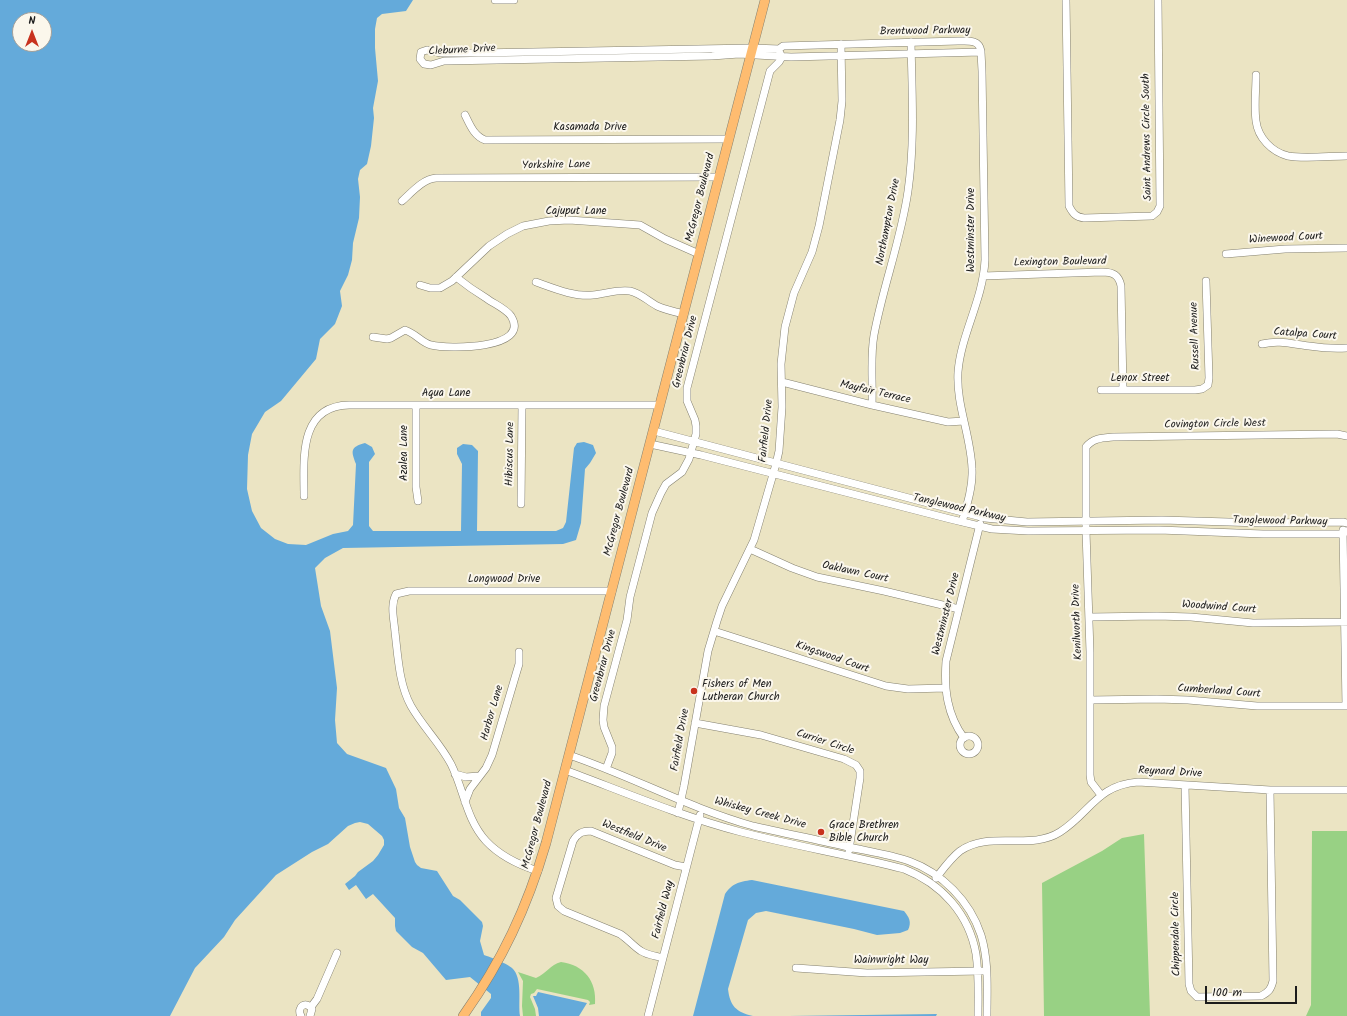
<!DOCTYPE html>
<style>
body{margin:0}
#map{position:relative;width:1347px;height:1016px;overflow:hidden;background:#ebe4c3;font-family:Kalam,sans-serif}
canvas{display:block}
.north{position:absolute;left:12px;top:12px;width:40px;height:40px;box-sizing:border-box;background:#fbf7ec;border:1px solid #a29f99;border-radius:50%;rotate:0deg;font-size:11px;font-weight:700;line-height:16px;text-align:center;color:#1c1c1c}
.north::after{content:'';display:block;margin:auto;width:14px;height:18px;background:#c8321e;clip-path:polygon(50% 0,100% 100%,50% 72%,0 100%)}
.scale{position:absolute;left:1205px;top:986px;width:92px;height:18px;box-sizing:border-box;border:2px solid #1c1c1c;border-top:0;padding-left:5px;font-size:12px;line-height:14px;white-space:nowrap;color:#1c1c1c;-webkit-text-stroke:3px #fbf7ec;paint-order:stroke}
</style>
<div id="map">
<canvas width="1347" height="1016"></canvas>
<div class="north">N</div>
<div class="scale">100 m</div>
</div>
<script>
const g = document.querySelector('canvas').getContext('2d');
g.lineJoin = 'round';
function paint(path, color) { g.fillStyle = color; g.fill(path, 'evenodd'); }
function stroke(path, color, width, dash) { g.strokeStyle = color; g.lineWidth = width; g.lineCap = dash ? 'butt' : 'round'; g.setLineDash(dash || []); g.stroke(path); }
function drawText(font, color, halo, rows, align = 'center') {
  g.font = font + ' Kalam,sans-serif'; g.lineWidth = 4; g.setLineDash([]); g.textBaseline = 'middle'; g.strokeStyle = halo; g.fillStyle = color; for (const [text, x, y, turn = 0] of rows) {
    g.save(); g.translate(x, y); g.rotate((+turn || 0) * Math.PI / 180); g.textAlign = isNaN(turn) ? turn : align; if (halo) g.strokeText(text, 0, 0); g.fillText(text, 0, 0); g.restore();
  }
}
const green = new Path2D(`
 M1312,831H1347V1016H1306L1311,1005Z
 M1144,834L1150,1016H1044L1042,883L1102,851L1122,838Z
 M561,962C584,965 597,981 595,1004L589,1005L590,1002L588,1000L537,989L534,993L531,994L530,997L535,1009L536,1016H523L522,1006L523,981L518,972L536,978C547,973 550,965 561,962Z`);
const water = new Path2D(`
 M0,0H413L406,11L382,14L377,18L375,29V48L378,81L373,108L374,118L371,146L367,164L360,170L358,179L360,197L359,218L353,243L352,260L348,275L340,291L342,306L335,324L320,339L316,359L281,401L265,412L252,434L248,455L247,489L252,511L261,528L275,539L288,544L306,545L333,534L348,531L353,525L356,464C351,451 350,447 365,443L372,447L375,454L369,462V526L373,531H461L462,464L457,454V448L463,444L472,445L478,451L477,531H556L563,528L566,522L574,448L577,443L584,442L593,445L596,453L590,463L585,469L581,523L576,540L563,544L343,548L325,558L315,568L321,606L330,631L337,688L335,720L337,743L347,754L386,768L396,789L399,808L405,818L410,847L415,862L417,865L421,868L437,871L453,896L460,900L482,922L483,926L480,941L484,955C490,957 508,964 512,968C523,978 518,1002 520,1016H481V1012L491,998V994L470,977L446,980L423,953L412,947L396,931L395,926V918L373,894L366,899L356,885L349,890L345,884L355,876L358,872L373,861L378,855L384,845V840L382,836L368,824L360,822L355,823L348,826L328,844L312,852L276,875L235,920L224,937L195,968L170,1016H0ZM20,20H44V44H20Z
 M752,880L904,911C909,917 912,922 908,930L900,933L877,935L854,929L766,911L756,913L748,920L728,989C730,1006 736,1012 753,1016H693L725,894C733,883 738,882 752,880Z
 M538,992L587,1003L579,1016H539L538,1008L533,996H536Z
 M937,1014L936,1016H789Z`);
const minor = new Path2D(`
 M495,0H514
 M1066,0L1069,206C1073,214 1076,217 1084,218L1152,216L1157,212L1160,206L1158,0
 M1256,75C1256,90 1254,106 1256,121C1258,138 1272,152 1288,156C1303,159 1331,156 1347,156
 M465,115C470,125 474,136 485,140L729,139
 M402,201C412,192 423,179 436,178L719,177
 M1226,254L1285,249L1347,248
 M983,276L1102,272C1113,272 1119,275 1121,286L1123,390
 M536,282C553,288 574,297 593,295C605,294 618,289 630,291C640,293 648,301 657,306C666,310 675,312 684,314
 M420,285L430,288H440L452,281L489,246L507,234L523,226L549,221L569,220L640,225L665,239L699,254
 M373,337L387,339L391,338L405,330C415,333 422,343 431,345C447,349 532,350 511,316C505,308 494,304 486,298C476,292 466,285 456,277
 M1262,344C1280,340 1291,344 1309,346C1322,348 1334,349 1347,348
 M782,382L872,405L948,422L964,421
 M1101,390H1195L1202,389L1208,385L1209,378L1206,281
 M416,405V487L418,501
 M872,405C873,381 870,358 874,335C883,286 901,240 908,191C915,142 912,92 911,42
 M654,431L985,518L1027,522L1162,520L1262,523L1343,522L1347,523
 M650,444L701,455L950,519L992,529L1028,531L1159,530L1263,534H1343L1347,531
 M304,496C304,460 298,406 349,405H660
 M521,504L522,405
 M962,522C967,505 973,486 972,469C971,436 956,405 958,372C961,334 983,300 985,260L982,71L981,52V51C979,39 968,41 958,41L783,46L779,49L753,48L478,53H441L427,50L421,52L420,59L424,64L431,65L444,61L712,56L739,54L791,57L981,52
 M1343,530L1346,706
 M750,549L792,568L817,577L884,591L959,609
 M1090,617L1157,616L1191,617L1253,623L1347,622
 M714,631L886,686L908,689L946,688
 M1090,700L1157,699L1188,700L1257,706H1347
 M695,723L761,735L844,759L856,765L860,771V778L849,850
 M960 745a9 9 0 1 1 18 0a9 9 0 1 1-18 0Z
 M964,738C947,715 944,689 946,661L980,524
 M569,755C631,776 689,808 753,826C783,833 814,839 844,846C866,851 888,854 909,861C942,873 970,901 981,935C989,961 987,989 987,1016
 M606,769L612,753V747L604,727L603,720L604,706L627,620L630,597L652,513L661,493L666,484L682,472L689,459L696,434V426L695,420L687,401V388L770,71L779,62L782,57L780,53
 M565,770C624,792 680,816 741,832C795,846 850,855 904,869C942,884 969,914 976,954C979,974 978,996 978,1016
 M455,774L466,777L479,776
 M1185,785L1189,984L1191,991L1197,997L1261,996C1269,992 1271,989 1273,981L1270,790
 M1101,795L1091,782L1090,775V652L1086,531V447C1093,438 1102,438 1113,437L1337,434L1347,436
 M465,802L470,789L486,768L492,755L519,664V652
 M678,813L684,786L708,651L717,621L722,606L754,540L776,464L779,451L782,407L781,364L785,327L794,293L812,252L819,226L840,120L842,101L841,44
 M538,871C519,865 500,856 486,841C466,819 464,790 451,764C440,743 423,727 411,706C399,684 398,657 395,632C394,619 390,606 396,594L409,591H612
 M936,878C943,869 951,858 960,851C990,830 1030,851 1060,832C1090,813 1097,785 1138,782L1270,790H1347
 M663,958C656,956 647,955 641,951C633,946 628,939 620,934L564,911L558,906L556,898L573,841C578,833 582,831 591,831L675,865L686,867
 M796,968L867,973L982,971
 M311,1007L317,999L337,953
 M301,1016C296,1007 306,1000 312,1009L310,1016
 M648,1016L700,815`);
const major = new Path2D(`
 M463,1016C502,961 527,908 546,843L765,0`);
const markers = [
 [694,691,4,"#c8321e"],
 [821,832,4,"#c8321e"]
];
const streetNames = [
 ["Brentwood Parkway",925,32,-1],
 ["Cleburne Drive",462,51,-3],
 ["Kasamada Drive",590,128],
 ["Saint Andrews Circle South",1148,137,-91],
 ["Yorkshire Lane",556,166,-1],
 ["McGregor Boulevard",701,198,-76],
 ["Cajuput Lane",576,212],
 ["Northampton Drive",889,222,-79],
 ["Westminster Drive",972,230,-90],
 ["Winewood Court",1286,239,-3],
 ["Lexington Boulevard",1060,263,-1],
 ["Catalpa Court",1305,335,4],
 ["Russell Avenue",1196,336,-92],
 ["Greenbriar Drive",686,352,-76],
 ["Lenox Street",1140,379],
 ["Mayfair Terrace",875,393,13],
 ["Aqua Lane",446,394],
 ["Covington Circle West",1215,425,-1],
 ["Fairfield Drive",767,431,-84],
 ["Azalea Lane",405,453,-90],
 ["Hibiscus Lane",511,454,-89],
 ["Tanglewood Parkway",959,509,13],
 ["McGregor Boulevard",620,512,-75],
 ["Tanglewood Parkway",1280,522,1],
 ["Oaklawn Court",855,573,12],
 ["Longwood Drive",504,580],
 ["Woodwind Court",1219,608,4],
 ["Westminster Drive",947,614,-76],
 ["Kenilworth Drive",1078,622,-92],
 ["Kingswood Court",832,658,19],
 ["Greenbriar Drive",604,666,-75],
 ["Cumberland Court",1219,692,4],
 ["Harbor Lane",493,713,-74],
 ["Fairfield Drive",681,740,-80],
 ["Currier Circle",825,743,18],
 ["Reynard Drive",1170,773,3],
 ["Whiskey Creek Drive",760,814,15],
 ["McGregor Boulevard",538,825,-75],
 ["Westfield Drive",634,837,22],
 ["Fairfield Way",664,910,-76],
 ["Chippendale Circle",1177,934,-91],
 ["Wainwright Way",891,961]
];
const poiNames = [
 ["Fishers of Men",702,685],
 ["Lutheran Church",702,698],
 ["Grace Brethren",829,826],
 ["Bible Church",829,839]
];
paint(green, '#98d184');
paint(water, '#64aada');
stroke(minor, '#848070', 8);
stroke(major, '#848070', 10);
stroke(minor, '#fff', 7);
stroke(major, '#febc70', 9);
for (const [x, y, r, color] of markers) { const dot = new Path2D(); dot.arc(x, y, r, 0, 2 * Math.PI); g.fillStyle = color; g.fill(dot); stroke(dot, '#fbf7ec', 1.5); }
drawText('11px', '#1c1c1c', '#fbf7ec', streetNames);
drawText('11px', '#1c1c1c', '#fbf7ec', poiNames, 'left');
</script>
